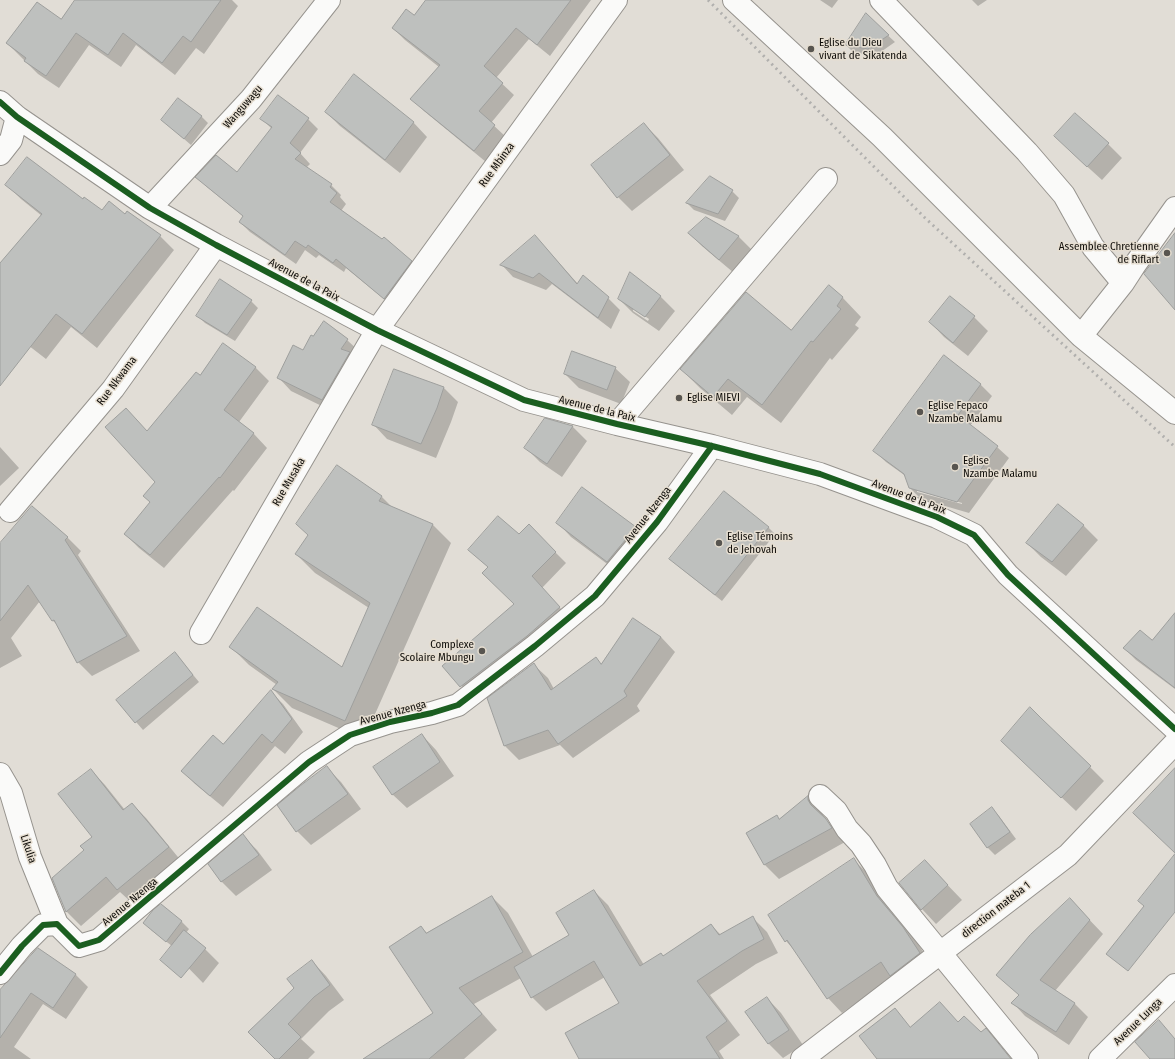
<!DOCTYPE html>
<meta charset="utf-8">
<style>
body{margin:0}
canvas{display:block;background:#e1ddd6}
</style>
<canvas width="1175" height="1059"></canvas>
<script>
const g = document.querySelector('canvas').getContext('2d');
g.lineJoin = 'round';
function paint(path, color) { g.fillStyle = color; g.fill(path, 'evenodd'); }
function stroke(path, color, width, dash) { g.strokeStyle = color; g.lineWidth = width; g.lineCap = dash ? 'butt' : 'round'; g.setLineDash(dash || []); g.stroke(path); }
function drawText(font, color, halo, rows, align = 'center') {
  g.font = font + ' "Fira Sans Condensed",sans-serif'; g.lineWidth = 3; g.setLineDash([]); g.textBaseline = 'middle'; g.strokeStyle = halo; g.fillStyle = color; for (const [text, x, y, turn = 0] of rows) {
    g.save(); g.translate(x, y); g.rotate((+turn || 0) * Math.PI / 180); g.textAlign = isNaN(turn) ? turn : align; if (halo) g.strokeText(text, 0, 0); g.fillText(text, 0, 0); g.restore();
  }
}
const shadow = new Path2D(`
 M77,0H232L238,6L204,54L196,48L175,75L136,45L121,67L89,45L59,88L38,74L7,43L61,20Z
 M428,0H591L550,56L529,39L496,78L514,95L491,123L506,137L486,162L424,111L412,99L439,67L405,40L393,28L414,16Z
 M820,0H838L832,8Z
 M972,0H987L978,6Z
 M866,15L895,42L875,56L853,52L846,45Z
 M326,112L413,122L427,137L400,173L340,126Z
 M201,116L208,123L191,145L162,120Z
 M262,119H308L318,129L300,153L310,164L306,168L331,185L341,195L340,197L346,204L341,211L411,261L421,271L395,308L346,268L344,272L319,255L316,258L305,250L296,264L250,232L240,222L244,217L207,187L197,177L237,173L272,129Z
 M644,124L658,138L684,170L632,211L618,197Z
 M1108,144L1122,158L1102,180L1070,151Z
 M710,177L732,191L739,198L725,221L694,210L687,203Z
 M7,185L83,201L102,211L125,215L160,236L174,250L97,348L71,327L46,359L11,332L0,321V264L14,247L42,216L21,199Z
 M706,218L739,237L753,251L734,273L703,247L689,233Z
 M535,236L578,284L608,298L620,310L611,329L552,284L546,290L513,277L502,265Z
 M829,287L843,298L861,317L855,325L859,328L832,360L830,358L781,423L747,397L732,415L700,388L681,369L791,331Z
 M660,296L675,311L659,331L633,313L619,299ZM633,308L649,319L648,321L633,311Z
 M951,297L974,317L988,331L968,356L944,337L930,322Z
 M251,301L258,308L235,341L205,323L198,316Z
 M347,340L361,353L336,413L291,391L278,377L304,352Z
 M255,367L269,381L239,422L254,434L267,448L234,491L233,490L164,568L139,548L125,534L151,503L157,482L147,432Z
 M615,368L630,382L621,404L579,388L565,374Z
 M980,384L992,396L970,426L997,447L1009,458L969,513L921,499L910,488L907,477L886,462L875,451ZM917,490L962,503V504L917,492Z
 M444,388L458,402L451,422L436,458L387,439L373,424Z
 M572,426L587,441L562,477L540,462L526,448Z
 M0,447L19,468L0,486Z
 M382,497L392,507L433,525L451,543L364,739L292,708L273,689L277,685L249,665L231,647L342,669L369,608L315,573L296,554Z
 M1058,505L1084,526L1098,540L1066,576L1041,557L1027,543Z
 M557,522L635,528L649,542L622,575L571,537Z
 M529,526L566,563L542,588L570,619L472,697L444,667L516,604L489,568L469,550L519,536Z
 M768,527L775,534L722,601L678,566L671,559Z
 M67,537L81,551L78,555L140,651L92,676L78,662L60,627L53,621L40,601L11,638L22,656L0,668V545Z
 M1175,615V689L1136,660L1124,648L1152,641Z
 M661,637L675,652L637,706L640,711L573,758L560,745L519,760L504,745L533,664L548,678L554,689Z
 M175,653L199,682L143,730L117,700Z
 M271,692L283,704L303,732L285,754L275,746L223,807L195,784L183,771L223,745Z
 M422,735L436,750L454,776L407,808L392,794Z
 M1002,741L1090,767L1104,781L1076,811Z
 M327,768L341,782L361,809L311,845L297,831Z
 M91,770L105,785L125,810L132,804L146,818L182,862L132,903L120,892L81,926L67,912L53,879L85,850L93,837Z
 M808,798L822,812L824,818L840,835L845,842L779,879L765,865L747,833L776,816L780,820Z
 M992,809L999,816L1016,839L995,855L988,848L971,824Z
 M243,836L257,850L272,870L236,896L222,882L209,864Z
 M854,860L868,874L891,911L917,942L933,968L893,977L842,1013L828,998L796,952L786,941L769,916Z
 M939,876L962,900L936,924L922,909L901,884Z
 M594,891L608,905L644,965L664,957L711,925L721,935L753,918L767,932L778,953L756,964L710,995L740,1035L719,1051L724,1059H580L620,1003L605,977L546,1011L532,997L521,978L474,1004L497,1030L464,1059H365L434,1013L421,927L428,934L492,897L508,913L533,957L570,936Z
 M161,905L182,922L189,929L186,933L205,949L219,963L203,983L170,949L172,946L151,930Z
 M1082,912L1103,934L1055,991L1075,1004L1088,1017L1069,1045L1025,1016L1013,1003L1020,996L998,975Z
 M38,949L76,975L88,987L66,1019L43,1004L14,1047L31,1059H0V989L2,990Z
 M312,961L326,976L344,1000L329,1011L301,1039L315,1052L308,1059H276L295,988Z
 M767,998L781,1013L803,1045L783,1058L769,1044L747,1012Z`);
const building = new Path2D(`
 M75,0H221L191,42L183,36L162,63L123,33L108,55L76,33L46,76L24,61L26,58L6,43L37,2L61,19Z
 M426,0H571L537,45L516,28L484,66L503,83L479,111L495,125L474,151L410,99L440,65L392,28L406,9L414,15Z
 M866,13L889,35L868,49L845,45Z
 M354,74L414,122L385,160L325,112Z
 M278,95L309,118L290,143L301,153L295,159L332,184L330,187L337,193L330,202L382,239L384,237L412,261L384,299L336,259L333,263L308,245L306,248L295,241L285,255L239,222L243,216L195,177L216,155L237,172L272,127L260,119Z
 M178,98L202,116L184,139L161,120Z
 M1075,113L1109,143L1087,167L1054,136Z
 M644,123L670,155L617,198L591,165Z
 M27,157L83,199L84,197L102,210L109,201L125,214L127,211L161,235L82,334L56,314L0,386V263L42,214L5,185Z
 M710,176L733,190L718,214L686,203Z
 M706,217L739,236L719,260L688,233Z
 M1175,233V310L1144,274Z
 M535,235L577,284L583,275L609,297L598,318L539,273L533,278L500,265Z
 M630,272L661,296L645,317L618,299Z
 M220,279L252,300L227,335L196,316Z
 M829,285L843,297L837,306L841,309L813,342L811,341L762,405L728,379L713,397L680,369L746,292L791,330Z
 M950,296L975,316L953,343L929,322Z
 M324,321L348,339L341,349L350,352L322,400L277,378L293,345L303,350L311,335L313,336Z
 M223,343L256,367L224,410L254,433L220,478L219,477L150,555L124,534L150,502L143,496L155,482L105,427L126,408L147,431L196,372L200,375Z
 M572,351L616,367L607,390L564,374Z
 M944,355L981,384L958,415L998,446L957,502L909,488L904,474L873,451Z
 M394,369L444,387L437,408L421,444L372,425Z
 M545,418L573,426L547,464L524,448Z
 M337,465L382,496L379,501L433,524L345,721L272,689L278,682L229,647L257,607L342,667L370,603L295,554L308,535L296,524Z
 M582,487L636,527L607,562L556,523Z
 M724,491L769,527L715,595L669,559Z
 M1058,504L1084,525L1052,562L1026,543Z
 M32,506L68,537L65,540L127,636L77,663L54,620L52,621L28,585L0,621V543Z
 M498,516L519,534L529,524L556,552L532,576L560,607L527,636L460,687L442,666L514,604L482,573L488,567L468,550Z
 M1175,613V688L1123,648L1140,630L1152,640Z
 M633,618L661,637L624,691L627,696L558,744L548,730L504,746L487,698L534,663L551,690L596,657L601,664Z
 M175,652L193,675L135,723L116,700Z
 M271,690L292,719L272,743L262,734L210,796L181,771L213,735L223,744Z
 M1030,707L1041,718L1091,766L1061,798L1001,741Z
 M422,734L440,762L392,795L373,767Z
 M327,766L348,794L296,832L277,805L300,786Z
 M1175,768V853L1133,813Z
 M91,769L123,810L132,803L169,847L117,890L106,877L66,912L52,878L84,850L80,846L92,837L58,794Z
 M808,796V800L811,805L826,819L832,828L764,865L746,833L777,815L779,819Z
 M992,807L1010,832L987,848L970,824Z
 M243,834L259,855L221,882L208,864Z
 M1175,854V912L1128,971L1106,954L1144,906L1138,901Z
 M854,858L877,896L903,927L920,953L890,976L881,962L827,999L787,940L785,942L768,915Z
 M925,860L948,885L921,910L899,883Z
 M594,890L640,966L661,953L663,956L711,924L719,935L753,916L764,939L742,951L697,981L727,1021L706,1037L720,1059H579L565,1033L619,1003L594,961L531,998L514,967L569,935L556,913Z
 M492,896L523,952L459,988L482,1014L429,1059H363L433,1013L389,947L421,926L426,933Z
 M1070,898L1090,920L1040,980L1075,1003L1056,1032L1011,1003L1019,995L996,975L1030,935Z
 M161,904L182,921L166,942L143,923L153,910Z
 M184,930L206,948L181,978L160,960Z
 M38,948L76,974L53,1008L31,993L0,1038V990Z
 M312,960L330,985L314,997L288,1024L301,1037L279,1059H275L248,1032L294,988L287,979Z
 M767,997L789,1030L768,1044L745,1012Z
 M940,1002L958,1022L964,1016L981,1032L986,1028L1011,1059H877L859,1036L895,1008L910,1027Z
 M1159,1020L1175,1039V1059H1150L1135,1042Z`);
const minor = new Path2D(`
 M734,0L882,137L1081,336L1175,413
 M881,0L1027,152L1064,195L1093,247L1123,283L1081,336
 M0,102L17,117L150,208L216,245L377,330L524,400L617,424L712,446L820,474L937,517L974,535L1008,575L1175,729
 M0,154L11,140L17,117
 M150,208L251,99L329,0
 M1123,283L1134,266L1175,208
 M617,424L826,179
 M10,511L113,389L216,245
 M201,633L377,330L616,0
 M0,774L11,793L30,857L57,924
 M820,796L836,811L847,829L861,844L875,865L887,888L1027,1059
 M0,973L22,946L43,925L57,924L79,946L99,940L309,762L350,735L390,722L432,713L458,705L535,646L595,596L657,522L712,446
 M802,1059L1068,855L1175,743
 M1100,1059L1175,985`);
const rail = new Path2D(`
 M708,0L924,217L1175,447`);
const cycleway = new Path2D(`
 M0,102L17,117L150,208L216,245L377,330L524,400L617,424L712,446L820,474L937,517L974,535L1008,575L1175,729
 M0,973L22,946L43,925L57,924L79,946L99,940L309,762L350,735L390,722L432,713L458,705L535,646L595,596L657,522L712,446`);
const markers = [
 [811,49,4,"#585550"],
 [1167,253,4,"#585550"],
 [679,398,4,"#585550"],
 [920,412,4,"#585550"],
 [955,467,4,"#585550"],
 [719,543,4,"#585550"],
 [482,651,4,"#585550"]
];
const poiNames = [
 ["Eglise du Dieu",819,43],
 ["vivant de Sikatenda",819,56],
 ["Assemblee Chretienne",1159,247,"right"],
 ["de Riflart",1159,260,"right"],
 ["Eglise MIEVI",687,398],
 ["Eglise Fepaco",928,406],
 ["Nzambe Malamu",928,419],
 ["Eglise",963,461],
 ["Nzambe Malamu",963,474],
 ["Eglise Témoins",727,537],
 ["de Jehovah",727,550],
 ["Complexe",474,645,"right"],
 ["Scolaire Mbungu",474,658,"right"]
];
const streetNames = [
 ["Wanguwagu",243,107,-49],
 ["Rue Mbinza",497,165,-54],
 ["Avenue de la Paix",304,280,28],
 ["Rue Nkwama",117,381,-53],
 ["Avenue de la Paix",597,409,14],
 ["Rue Musaka",289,482,-60],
 ["Avenue de la Paix",909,497,21],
 ["Avenue Nzenga",648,515,-52],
 ["Avenue Nzenga",393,713,-15],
 ["Likulia",28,849,72],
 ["Avenue Nzenga",130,902,-40],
 ["direction mateba 1",996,910,-38],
 ["Avenue Lunga",1138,1022,-44]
];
paint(shadow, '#0003');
paint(building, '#bec0be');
stroke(building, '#9e9f9d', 1);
stroke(minor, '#96938e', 24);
stroke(minor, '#fafaf9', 22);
stroke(rail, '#b1b0ae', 3, [2, 4]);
stroke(cycleway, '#1b5e20', 6);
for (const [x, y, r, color] of markers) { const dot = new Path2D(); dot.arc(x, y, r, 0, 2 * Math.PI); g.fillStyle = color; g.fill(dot); stroke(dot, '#e6ded1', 1.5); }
drawText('11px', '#0e0c08', '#e6ded1', poiNames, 'left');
drawText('11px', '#0e0c08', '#e6ded1', streetNames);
</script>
